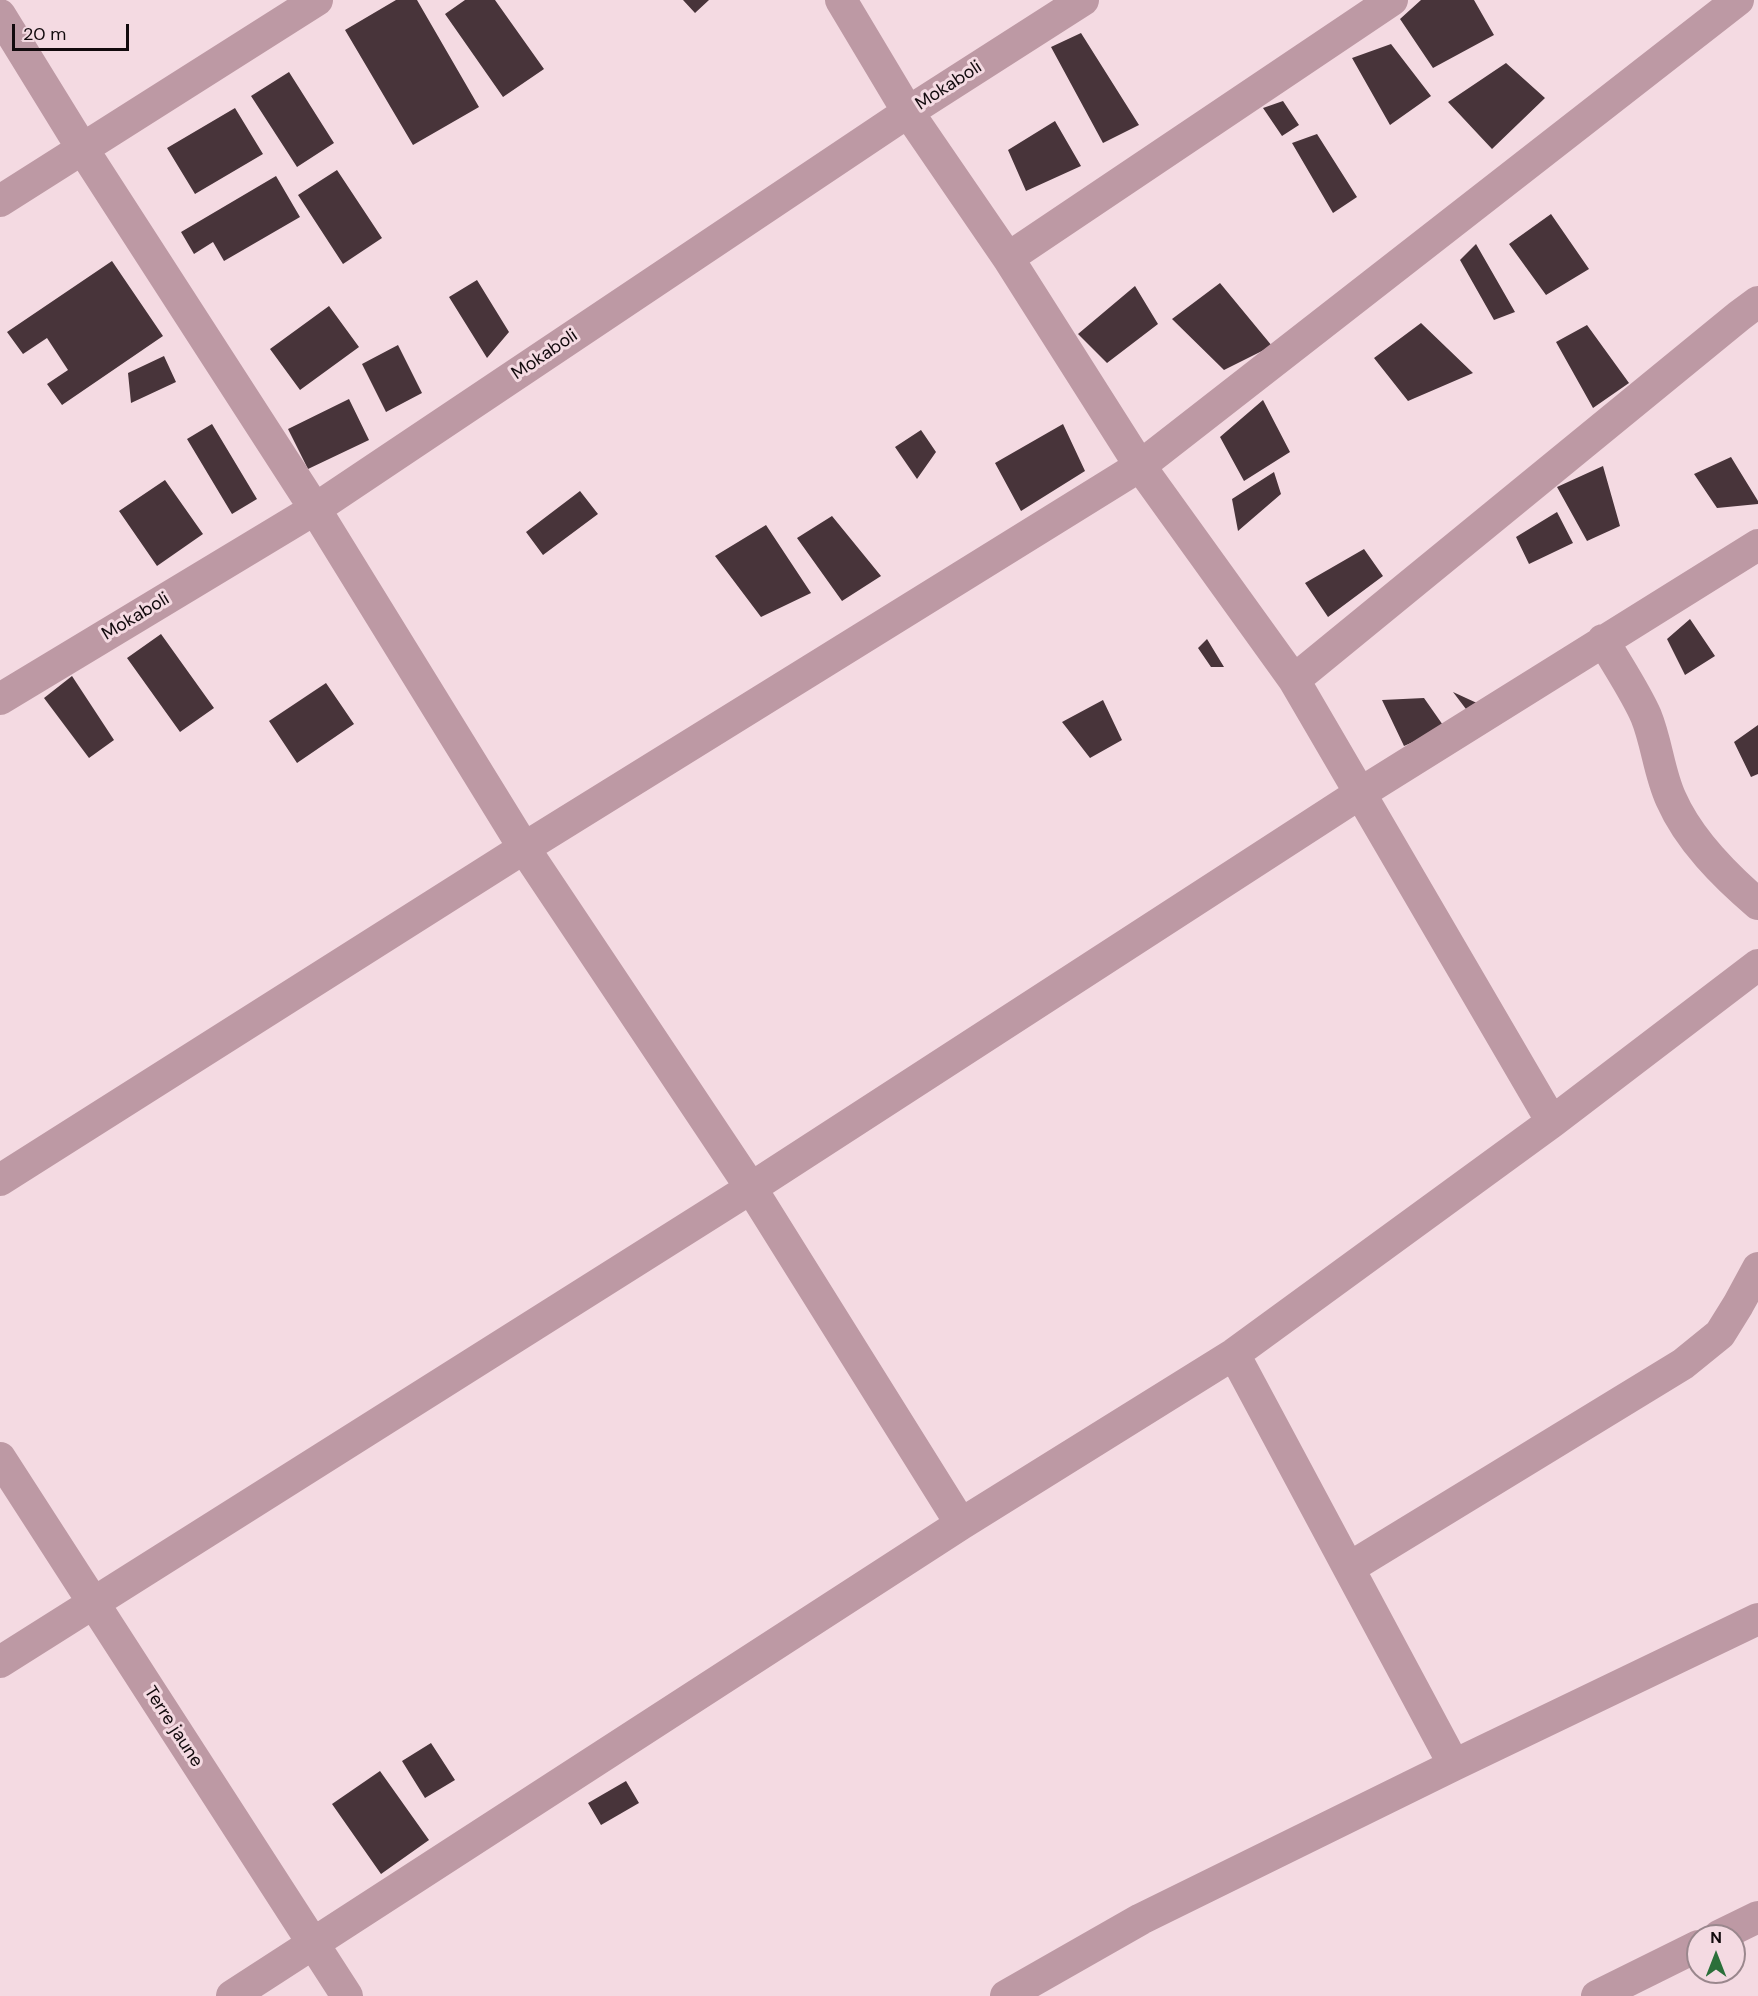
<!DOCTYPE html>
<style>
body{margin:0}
#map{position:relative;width:1758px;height:1996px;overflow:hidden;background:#f4dae2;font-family:"DM Sans",sans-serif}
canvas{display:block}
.north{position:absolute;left:1686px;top:1924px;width:60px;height:60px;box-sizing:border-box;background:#f4dae2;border:2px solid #9a878d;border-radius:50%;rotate:0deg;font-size:16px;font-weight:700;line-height:24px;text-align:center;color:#120a0d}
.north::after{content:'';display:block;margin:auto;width:21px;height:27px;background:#2b6f3a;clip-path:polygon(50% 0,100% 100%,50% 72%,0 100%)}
.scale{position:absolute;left:12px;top:24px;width:117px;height:27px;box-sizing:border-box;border:3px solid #120a0d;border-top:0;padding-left:8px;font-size:18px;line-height:21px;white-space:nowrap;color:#120a0d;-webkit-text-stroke:4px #f4dae2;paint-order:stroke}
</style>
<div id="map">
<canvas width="1758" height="1996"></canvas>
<div class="north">N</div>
<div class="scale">20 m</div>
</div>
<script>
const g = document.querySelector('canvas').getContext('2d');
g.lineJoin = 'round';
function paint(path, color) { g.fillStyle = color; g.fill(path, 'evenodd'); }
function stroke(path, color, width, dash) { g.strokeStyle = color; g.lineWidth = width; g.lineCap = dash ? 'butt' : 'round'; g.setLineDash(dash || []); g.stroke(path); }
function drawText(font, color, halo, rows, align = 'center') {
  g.font = font + ' "DM Sans",sans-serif'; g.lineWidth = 6; g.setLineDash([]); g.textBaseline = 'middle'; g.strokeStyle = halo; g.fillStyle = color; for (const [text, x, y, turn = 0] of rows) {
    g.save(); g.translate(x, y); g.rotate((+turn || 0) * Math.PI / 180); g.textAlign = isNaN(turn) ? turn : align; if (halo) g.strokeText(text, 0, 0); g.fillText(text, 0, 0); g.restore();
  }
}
const building = new Path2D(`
 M396,0H417L479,107L413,145L345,30Z
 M465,0H495L544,69L503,97L445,14Z
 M683,0H709L695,13Z
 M1421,0H1474L1494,35L1433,68L1400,19Z
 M1081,33L1139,125L1103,143L1051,47Z
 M1391,44L1431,96L1390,125L1352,58Z
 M1506,63L1545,98L1492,149L1448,102Z
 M289,72L334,143L297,167L251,96Z
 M1283,101L1299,125L1282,136L1263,108Z
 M235,108L263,154L195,194L167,148Z
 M1055,121L1081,166L1026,191L1008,150Z
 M1317,134L1357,197L1333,213L1292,143Z
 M337,170L382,238L343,264L298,195Z
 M276,176L300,217L224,261L213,242L194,254L181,232Z
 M1551,214L1589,269L1546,295L1509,244Z
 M1476,244L1515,312L1494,320L1460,260Z
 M112,261L163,336L62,405L47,384L68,370L47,338L23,354L7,332Z
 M477,280L509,332L487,358L449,297Z
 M1220,283L1272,346L1224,370L1172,319Z
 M1135,286L1158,324L1107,363L1078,334Z
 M329,306L359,347L300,390L270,349Z
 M1421,323L1473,373L1408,401L1374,358Z
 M1587,325L1629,383L1593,408L1556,342Z
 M398,345L422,393L386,412L362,364Z
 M164,356L176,382L131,403L128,373Z
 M349,399L369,440L308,469L288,429Z
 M1263,400L1290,452L1244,481L1220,437Z
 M212,424L257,499L232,514L187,439Z
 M1063,424L1085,471L1021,511L995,463Z
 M921,430L936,452L917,479L895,447Z
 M1731,457L1758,501V504L1717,508L1694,474Z
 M1603,466L1620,526L1587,541L1557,487Z
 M1274,472L1281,494L1238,531L1232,499Z
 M165,480L203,534L157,566L119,511Z
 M580,491L598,514L543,555L526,532Z
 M1557,512L1573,543L1529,564L1516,537Z
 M832,516L881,576L842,601L797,538Z
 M766,525L811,593L761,617L715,556Z
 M1364,549L1383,576L1328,617L1305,583Z
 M1690,619L1715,656L1685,675L1667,639Z
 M161,634L214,708L180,732L127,658Z
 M1207,639L1224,667H1211L1198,648Z
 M72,676L114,740L89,758L44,698Z
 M326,683L354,724L297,763L269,721Z
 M1453,692L1479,704L1469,713Z
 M1424,698L1445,728L1404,746L1382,700Z
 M1103,700L1122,740L1090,758L1062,722Z
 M1758,725V774L1751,777L1734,742Z
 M431,1743L455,1780L425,1798L402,1761Z
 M380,1771L429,1840L381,1874L332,1804Z
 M626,1781L639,1803L601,1825L588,1803Z`);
const minor = new Path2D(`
 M841,0L908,112L1008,258L1140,466L1294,680L1552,1122
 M0,15L82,148L315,509L524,848L751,1188L961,1524
 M0,201L317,0
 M1008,258L1392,0
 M1603,640C1617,665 1635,691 1646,716C1657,743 1659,773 1671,799C1689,840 1724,875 1758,904
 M1294,680L1739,316L1758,302
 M0,699L315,509L908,112L1083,0
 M0,1180L524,848L1140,466L1738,0
 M1234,1354L1454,1765
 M0,1458L347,1996
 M1349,1568L1683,1364L1720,1334L1738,1305L1758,1268
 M0,1662L751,1188L1359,794L1758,545
 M1719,1936L1758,1917
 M232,1996L961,1524L1234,1354L1552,1122L1758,965
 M1006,1996L1141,1919L1454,1765L1758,1619
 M1597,1996L1698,1946`);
const streetNames = [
 ["Mokaboli",949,86,-33],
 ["Mokaboli",545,355,-34],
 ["Mokaboli",136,617,-31],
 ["Terre jaune",173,1727,57]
];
paint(building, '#48343a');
stroke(minor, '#bd99a4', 32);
drawText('18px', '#120a0d', '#f4dae2', streetNames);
</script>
